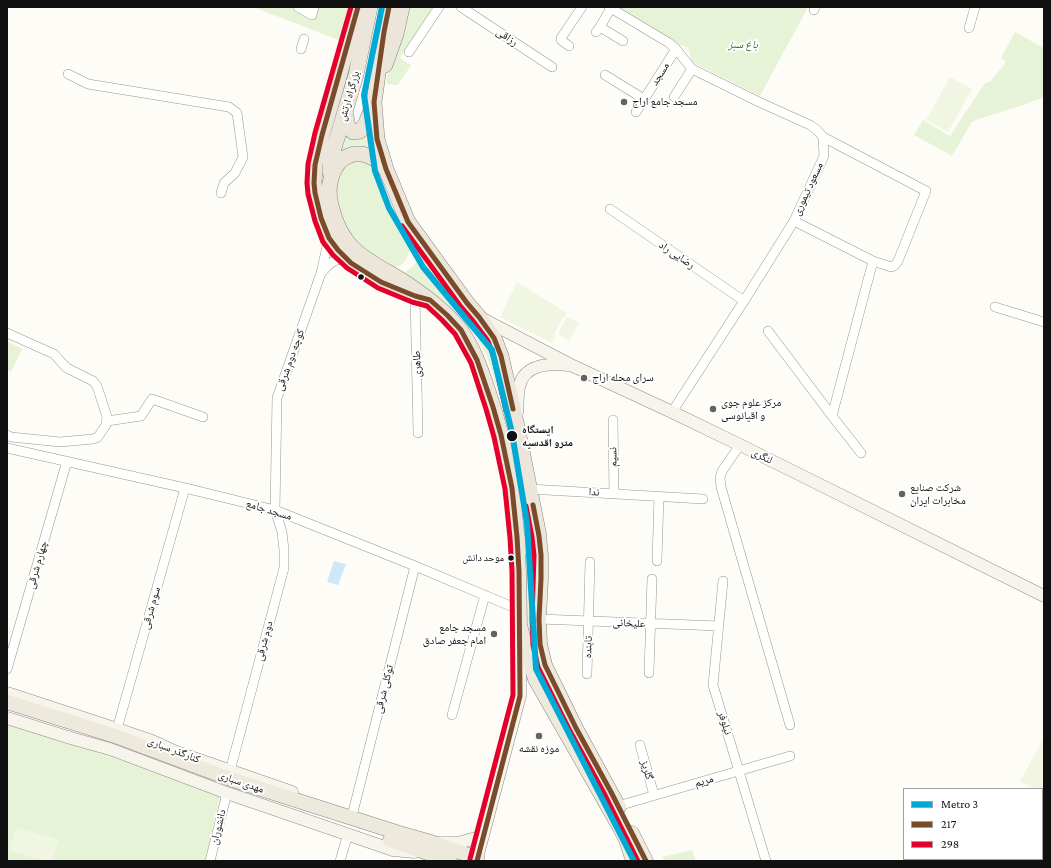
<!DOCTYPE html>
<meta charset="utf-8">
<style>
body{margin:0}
#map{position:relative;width:1051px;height:868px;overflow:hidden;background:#fdfcf7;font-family:"Crimson Pro",serif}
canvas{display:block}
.frame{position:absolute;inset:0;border:8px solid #111;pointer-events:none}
.legend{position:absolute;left:903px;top:788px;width:140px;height:72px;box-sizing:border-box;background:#fff;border:1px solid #a0a0a0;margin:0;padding:5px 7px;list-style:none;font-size:12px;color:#111}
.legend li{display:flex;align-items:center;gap:8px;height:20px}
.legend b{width:20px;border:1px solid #a0a0a0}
</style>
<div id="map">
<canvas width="1051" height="868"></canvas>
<div class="frame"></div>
<ul class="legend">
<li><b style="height:5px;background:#00aad4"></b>Metro 3</li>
<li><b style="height:5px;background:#7a4b2a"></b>217</li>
<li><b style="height:5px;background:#e4002b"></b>298</li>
</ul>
</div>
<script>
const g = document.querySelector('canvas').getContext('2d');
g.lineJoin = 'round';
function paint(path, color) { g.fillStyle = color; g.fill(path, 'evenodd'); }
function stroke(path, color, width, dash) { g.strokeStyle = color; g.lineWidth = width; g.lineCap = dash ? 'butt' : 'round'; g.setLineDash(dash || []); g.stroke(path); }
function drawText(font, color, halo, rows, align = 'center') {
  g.font = font + ' "Crimson Pro","Noto Naskh Arabic",serif'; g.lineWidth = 4; g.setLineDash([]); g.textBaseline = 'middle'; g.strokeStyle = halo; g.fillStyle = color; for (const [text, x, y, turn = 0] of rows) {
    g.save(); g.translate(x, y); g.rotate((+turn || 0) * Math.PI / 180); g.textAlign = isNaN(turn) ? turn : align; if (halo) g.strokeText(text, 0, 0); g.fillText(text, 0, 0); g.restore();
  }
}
const green = new Path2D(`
 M253,7H349L341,41Z
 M409,7H433L400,58L411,65L398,85L386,84L390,64Z
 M614,7H808L760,96L692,62L688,48L673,42Z
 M1015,32L1044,48V97L1020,106L976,120L971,123L952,156L914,135L923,120L950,136L985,83L990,82L1006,62L1001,58Z
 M368,127L371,151L338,153L344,129Z
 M364,159L376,170L389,203L410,247C409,255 405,267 394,267C389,267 383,262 378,259C358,245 341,224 338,200C337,193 336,185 338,178C345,160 345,161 364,159Z
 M415,243L441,283L457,305L490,338L476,335C455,305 432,292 402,274C408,270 419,264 419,255C419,251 417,247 415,243Z
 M477,339L491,343L511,433L525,510L533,540L525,542L508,438L502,405L487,356Z
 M7,341L22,349L11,372L7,370Z
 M528,563L534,564L536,567C534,587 529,609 530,629C531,653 540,676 548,698L525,634L524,568L526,564Z
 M7,721L120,758L220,796L205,861H7Z
 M692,850L696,861H664L662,857Z`);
const pitch = new Path2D(`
 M950,77L972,89L948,132L926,120Z
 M517,282L567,313L566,316L563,317L554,335L556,336L552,343L500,317Z
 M567,317L579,323L569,341L558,334Z
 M1044,738V794L1042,793V789H1035L1020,781Z
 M16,827L59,840L52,861H46L9,850Z`);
const water = new Path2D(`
 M334,561L346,564L338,585L327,582Z`);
const minor = new Path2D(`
 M298,7L312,15L314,7
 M461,7L552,67
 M609,7L669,43L676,49L692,69L759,102L810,125L817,130L823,137L824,156L794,221L744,301L672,412
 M814,10L815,7
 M600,27L623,41
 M969,28L975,7
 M596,32L600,27L611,8
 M569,46L561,40V38L582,7
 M301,49L304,39
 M409,52L439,7
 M68,74L88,84L229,107L237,113L243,157L235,173L224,183L221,193
 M605,75L644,99
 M674,97L692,69
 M636,112L676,49
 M823,137L926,191L898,261L894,266L891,267L873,261
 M610,209L744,301
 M322,272C332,261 332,260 347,259
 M415,296L418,433
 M995,307L1044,322
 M768,331L832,416L873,261L794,221
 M7,333L54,354L63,364L67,368L93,381L97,386L107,417L106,425L98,437L93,439L60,442L11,437L7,435
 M832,416L861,453
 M613,420L614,494
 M107,421L141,416L152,399L203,417
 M740,445L722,471L720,478L721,487L790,725
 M7,448L185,488L275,510L415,566L520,610
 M529,489L703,499
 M657,561L659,496
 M723,581L713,685L766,861
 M539,619L719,626
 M7,669L67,461
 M649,673L652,579
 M587,674L590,562
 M452,715L485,595
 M117,729L185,488
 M640,745L654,795
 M230,771L284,568V550L282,532L275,510L277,398L321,273L329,238
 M618,806L790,756
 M353,812L415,566
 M210,861L227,793
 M340,861L348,834`);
const secondary = new Path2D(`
 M479,317L573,366L672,412L740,445L1044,596
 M517,413C518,405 517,395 519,387C524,364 548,363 568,365
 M7,693L117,729L152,741L176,752L292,792
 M7,718L74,739L110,749L227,793L393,850L414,852
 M439,843H458L483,836
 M477,858L520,696V638`);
const primary = new Path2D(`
 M539,536L541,555V579L539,619L540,644L545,665L576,728L619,807
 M517,537L519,572L520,625L528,657L535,679L620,828L626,840L633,861
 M7,702L115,736L233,780L399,833L431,842L477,858V861
 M632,833L646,861
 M390,840L450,861`);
const trunk = new Path2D(`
 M358,7L337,84L322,135L315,165L314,183L315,193L321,218L329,238L338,250L351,263L381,282L406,292
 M385,65L396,34L402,7
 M345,111L348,127L353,132L360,131L366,123L373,105
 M354,154H362L369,156L375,159L386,169L408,222L467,303L479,317L494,338L501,356L517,426L539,536C538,542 535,545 529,548C522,546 520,543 517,537C515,521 514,504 512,488C507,456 499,423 488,391C481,370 474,349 461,331C446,310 420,292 398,278C365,259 342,249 332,209C329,199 328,188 331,179C334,166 341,157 354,154Z
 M386,169L377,139L374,102L384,32L389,7
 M330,172L331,158L356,75L370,7`);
const bus1 = new Path2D(`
 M358,7L322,135L315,165L314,183L315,193L321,218L329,238L338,250L351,263L381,282L415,296L430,300L447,315L461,330L477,360L493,407L501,435L512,488L517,537L519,571L520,696L477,861
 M389,7L384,32L374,102L377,139L386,169L408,222L467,303L479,317L494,338L501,356L513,409
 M533,505L539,536L541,555V579L539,619L540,644L545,665L576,728L611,792L646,861`);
const bus2 = new Path2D(`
 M351,7L315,133L308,164L307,183L308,194L315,221L323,242L333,255L347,268L378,288L412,302L427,306L442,320L455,334L471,363L486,409L494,437L505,489L510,538L512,571L513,695L470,859
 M402,226L461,307L473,321L488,341L494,358L506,411
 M526,506L532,537L534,555L532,619L533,645L538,667L570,731L605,795L638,861`);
const metro1 = new Path2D(`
 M382,7L364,95L375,171L389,208L423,267L492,350L512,433L527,523L536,669L634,861`);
const markers = [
 [624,102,4,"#646362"],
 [361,277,3.5,"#111"],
 [584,378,4,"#646362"],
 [713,409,4,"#646362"],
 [512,436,6,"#111"],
 [902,494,4,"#646362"],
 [511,558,3.5,"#111"],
 [494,634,4,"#646362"],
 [539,736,4,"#646362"]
];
const busNames = [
 ["موحد دانش",504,558]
];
const streetNames = [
 ["رزاقی",507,37,34],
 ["مسجد",660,74,-58],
 ["بزرگراه ارتش",349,96,-74],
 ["مسعود تیموری",808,189,-65],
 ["رضایی راد",677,255,34],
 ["کوچه دوم شرقی",290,360,-70],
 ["طاهری",417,364,-92],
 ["لنگری",762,456,26],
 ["نسیم",613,457,-91],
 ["ندا",594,492,3],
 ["مسجد جامع",269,510,17],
 ["چهارم شرقی",37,565,-74],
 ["سوم شرقی",151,608,-74],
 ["علیخانی",629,623,2],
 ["دوم شرقی",264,641,-75],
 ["تابنده",588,647,-88],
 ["توکلی شرقی",384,689,-76],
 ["نیلوفر",725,723,73],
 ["کنارگذر سباری",174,750,21],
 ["گلریز",647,770,74],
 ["مریم",704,781,-16],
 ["مهدی سباری",241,782,19],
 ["دانشوران",218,827,-76]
];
const parkNames = [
 ["باغ سبز",743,45]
];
const poiNames = [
 ["مسجد جامع اراج",632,102],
 ["سرای محله اراج",592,378],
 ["مرکز علوم جوی",721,403],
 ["و اقیانوسی",721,416],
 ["شرکت صنایع",910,488],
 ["مخابرات ایران",910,501],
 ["مسجد جامع",486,628,"right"],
 ["امام جعفر صادق",486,641,"right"],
 ["موزه نقشه",539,749,"center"]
];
const stopNames = [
 ["ایستگاه",522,430],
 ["مترو اقدسیه",522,443]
];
paint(green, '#e7f3d7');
paint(pitch, '#f0f6e1');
paint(water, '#cde8f7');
stroke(minor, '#979795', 10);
stroke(secondary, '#8e8d8b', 13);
stroke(primary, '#858482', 15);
stroke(trunk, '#858482', 16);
stroke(minor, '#fffffe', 9);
stroke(secondary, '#f6f4eb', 12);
stroke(primary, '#ede9dc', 14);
stroke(trunk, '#ece5da', 15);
stroke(bus1, '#7a4b2a', 5);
stroke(bus2, '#e4002b', 5);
stroke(metro1, '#00aad4', 6);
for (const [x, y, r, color] of markers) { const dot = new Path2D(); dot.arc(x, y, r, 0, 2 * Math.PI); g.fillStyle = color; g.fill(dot); stroke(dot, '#fff', 1.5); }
drawText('10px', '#111', '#fff', busNames, 'right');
drawText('11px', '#111', '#fff', streetNames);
drawText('italic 11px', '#2f6b1f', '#fff', parkNames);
drawText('11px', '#111', '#fff', poiNames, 'left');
drawText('bold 11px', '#111', '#fff', stopNames, 'left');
</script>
